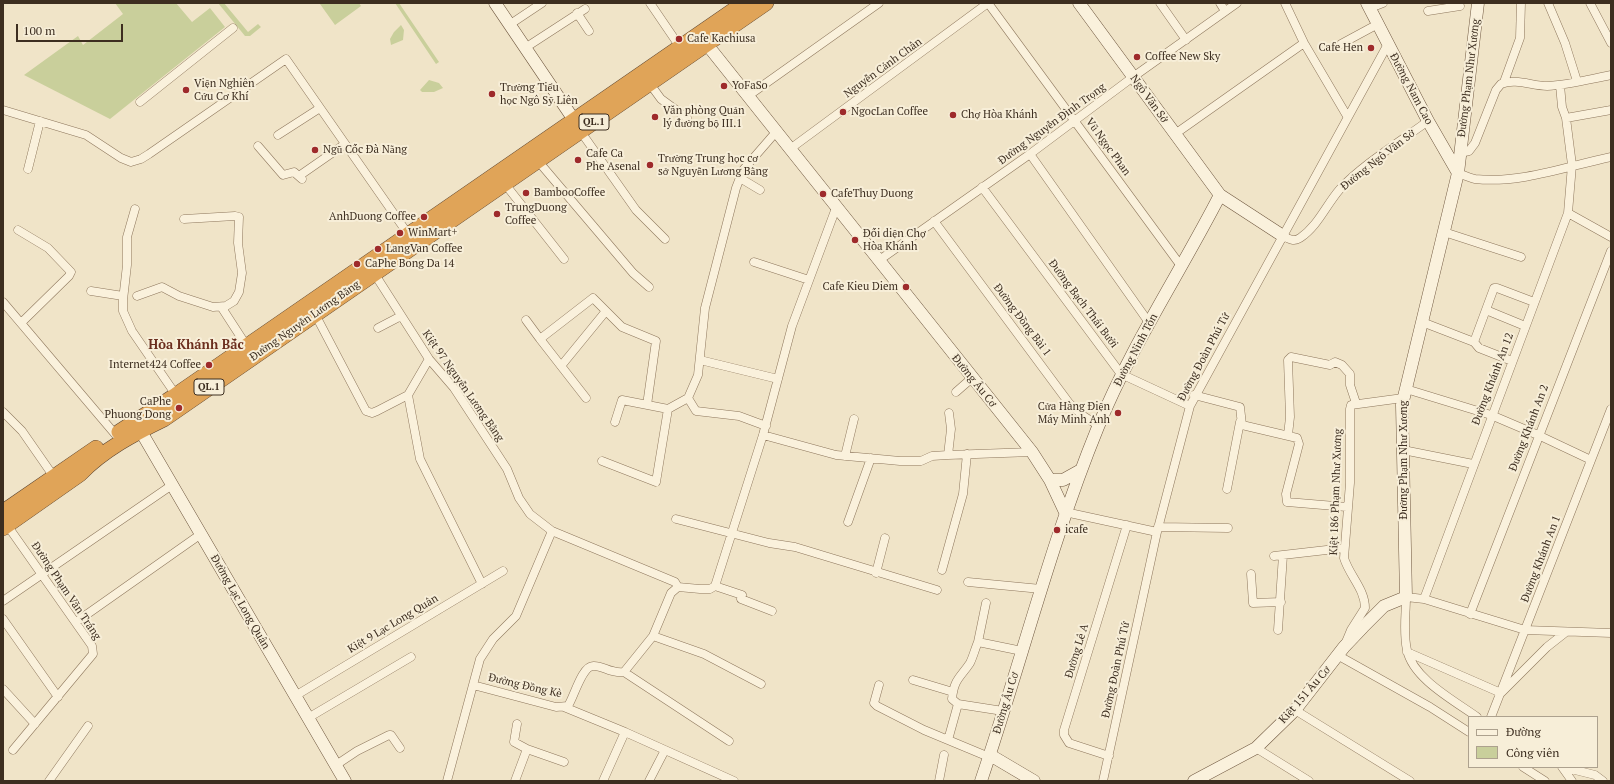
<!DOCTYPE html>
<meta charset="utf-8">
<style>
body{margin:0}
#map{position:relative;width:1614px;height:784px;overflow:hidden;background:#f0e4c8;font-family:"PT Serif",serif}
canvas{display:block}
.frame{position:absolute;inset:0;border:4px solid #3d2e20;pointer-events:none}
.legend{position:absolute;left:1468px;top:716px;width:130px;height:52px;box-sizing:border-box;background:#f7eed8;border:1px solid #ada18e;margin:0;padding:5px 7px;list-style:none;font-size:12px;color:#3d2e20}
.legend li{display:flex;align-items:center;gap:8px;height:20px}
.legend b{width:20px;border:1px solid #ada18e}
.scale{position:absolute;left:16px;top:24px;width:107px;height:18px;box-sizing:border-box;border:2px solid #3d2e20;border-top:0;padding-left:5px;font-size:12px;line-height:14px;white-space:nowrap;color:#3d2e20;-webkit-text-stroke:3px #f7eed8;paint-order:stroke}
</style>
<div id="map">
<canvas width="1614" height="784"></canvas>
<div class="frame"></div>
<ul class="legend">
<li><b style="height:5px;background:#faf1dc"></b>Đường</li>
<li><b style="height:11px;background:#c9cf9b"></b>Công viên</li>
</ul>
<div class="scale">100 m</div>
</div>
<script>
const g = document.querySelector('canvas').getContext('2d');
g.lineJoin = 'round';
function paint(path, color) { g.fillStyle = color; g.fill(path, 'evenodd'); }
function stroke(path, color, width, dash) { g.strokeStyle = color; g.lineWidth = width; g.lineCap = dash ? 'butt' : 'round'; g.setLineDash(dash || []); g.stroke(path); }
function drawText(font, color, halo, rows, align = 'center') {
  g.font = font + ' "PT Serif",serif'; g.lineWidth = 4; g.setLineDash([]); g.textBaseline = 'middle'; g.strokeStyle = halo; g.fillStyle = color; for (const [text, x, y, turn = 0] of rows) {
    g.save(); g.translate(x, y); g.rotate((+turn || 0) * Math.PI / 180); g.textAlign = isNaN(turn) ? turn : align; if (halo) g.strokeText(text, 0, 0); g.fillText(text, 0, 0); g.restore();
  }
}
const green = new Path2D(`
 M115,3H176L192,22L210,8L225,27L110,119L24,75L78,36L83,45L123,14Z
 M218,3H224L248,32L258,24L261,27L250,36H245Z
 M321,3H359L361,6L335,25L320,4Z
 M395,3H399L439,62L436,64Z
 M401,25L404,30L403,40L391,45L390,39L394,32Z
 M429,80L439,83L443,88L434,92H422L420,90Z`);
const street = new Path2D(`
 M650,3L680,47
 M988,3L1181,266
 M1160,3L1186,40
 M1220,3L1225,11
 M1285,3L1304,43L1347,116
 M1548,3L1565,43L1577,81
 M1590,3L1611,43
 M1370,8L1383,3
 M1428,11L1460,6
 M577,13L589,31
 M509,25L542,3
 M1341,44L1378,24
 M525,48L585,9
 M1504,82L1520,38L1521,3
 M650,84L661,99L687,118
 M1560,85L1562,107L1566,118L1611,110
 M748,96L879,3
 M140,102L233,28
 M3,110L86,135L121,158L131,162L141,159L149,154L286,59L408,234
 M581,132L636,210L665,239
 M1175,134L1304,43
 M278,135L320,108
 M258,146L283,175L294,172L302,179
 M790,149L988,3
 M1460,153L1469,151L1475,143L1496,90L1501,84C1516,78 1532,86 1547,86C1568,85 1590,79 1611,75
 M1030,154L1150,324
 M538,161L633,273L649,287
 M28,169L40,121
 M1458,173C1463,175 1470,178 1475,179C1520,184 1568,166 1611,157
 M299,176L345,144
 M740,178L760,190
 M505,184L564,259
 M982,187L1121,374L1190,406
 M135,209L127,237V265L123,300V311L132,331L176,395
 M1568,213L1611,237
 M934,221L1069,403L1082,415L1099,426
 M18,230L48,248L71,272L69,276L21,323
 M1444,232L1521,257
 M1283,236C1289,239 1294,242 1300,238C1318,226 1326,205 1340,189C1362,165 1401,141 1428,121
 M878,261L1030,154L1133,77L1237,3
 M754,262L809,280
 M374,273L429,359L454,388L507,469L519,498L530,514L552,531L675,582L678,587
 M91,291L123,296
 M137,296L162,287L179,296L213,307L226,306L234,301L239,292L242,273L238,243L239,217L235,216L184,219
 M3,302L115,434
 M222,308L246,345
 M1486,310L1525,326
 M315,314L366,411L372,413L377,411L408,395
 M526,320L540,339
 M1422,322L1474,342
 M378,328L401,316
 M429,359L408,395L420,459L482,584
 M700,360L778,379
 M1512,361L1479,348L1474,342L1494,288H1497L1534,302
 M561,366L606,311
 M1406,389L1491,415L1538,435L1591,460
 M956,392L972,378
 M1194,395L1240,407L1242,425L1297,438L1299,444L1286,494L1287,502L1347,507
 M586,398L540,339L593,298L622,327L656,341L647,405
 M688,398L698,375L705,308L736,188L743,170L776,132
 M688,398L696,411L739,416L766,426
 M3,412L22,431L54,477
 M615,422L622,400L668,409L688,398
 M763,435L836,455L900,461H921L932,456L948,455L1032,452
 M1288,435L1290,417L1288,360L1291,357L1330,365L1335,362L1342,365L1350,374V385L1356,403
 M1403,450L1473,464
 M948,455L951,429L949,413
 M845,456L854,419
 M602,461L656,482L668,409
 M1227,489L1240,422
 M1065,512L1157,532
 M676,519L769,543L795,547L937,590
 M848,522L871,458
 M7,525L92,646L93,654L13,750
 M1158,527L1228,528
 M1274,556L1344,548
 M942,570L963,494L967,454
 M876,573L885,538
 M1251,574L1253,603L1281,602
 M968,582L1041,589
 M715,586L742,595L741,599L772,611
 M1424,599L1568,213L1572,165L1566,118
 M3,601L172,485
 M1470,614L1611,251
 M3,619L58,697
 M76,622L201,534
 M1278,630L1283,555
 M653,636L704,654L761,684
 M978,642L986,603
 M1346,642L1351,630L1365,608C1365,589 1349,575 1344,558L1350,483V409L1351,405L1403,398
 M1407,652L1501,693L1547,647L1566,632
 M1339,656L1430,707L1469,732
 M624,672L729,741
 M913,680L953,692
 M473,685L556,707L568,706C574,697 582,666 593,666C603,665 610,674 624,672L653,636L671,593L678,587L700,589H710L715,586L763,435L792,326L836,208
 M879,685L874,703L877,706L924,730L989,757
 M3,689L35,724
 M295,696L503,571
 M564,707L625,732L734,781
 M1295,710L1410,781
 M1003,711L958,704L952,699C954,679 960,678 970,663C973,657 975,649 978,642L1022,651
 M1477,717C1455,701 1413,679 1407,650C1403,633 1406,614 1406,597L1424,599L1525,630L1611,633
 M1491,717L1611,409
 M308,718L411,657
 M517,724L514,742L527,749
 M948,740L958,704
 M1256,748L1309,781
 M1109,756L1069,743L1064,735V730L1127,525
 M336,765L357,751L389,735H391L400,748
 M1523,767L1545,781
 M1562,767L1572,781
 M1563,767L1595,775L1603,781
 M49,781L88,726
 M447,781L480,659L493,639L516,616L552,531
 M515,781L527,749L564,762
 M603,781L625,732
 M649,781L665,750
 M939,781L944,755
 M1103,781L1157,532L1190,406L1388,44`);
const secondary = new Path2D(`
 M495,3L574,120
 M1079,3L1220,195L1283,236
 M1367,3L1428,121L1458,173
 M701,37L1032,452L1050,480L1065,512
 M136,423L345,781
 M1050,480H1063L1081,470
 M990,755L1034,781
 M981,781C1021,663 1051,542 1098,427C1131,346 1180,273 1220,195
 M1194,781L1256,748L1295,710L1344,647L1363,627L1384,606L1406,597L1402,405L1458,173L1478,3`);
const highway = new Path2D(`
 M119,432L176,395L744,3
 M3,512L96,448
 M3,528L80,474C103,450 135,433 164,419L766,3`);
const markers = [
 [679,39,4,"#9e2a2b"],
 [1371,48,4,"#9e2a2b"],
 [1137,57,4,"#9e2a2b"],
 [724,86,4,"#9e2a2b"],
 [186,90,4,"#9e2a2b"],
 [492,94,4,"#9e2a2b"],
 [843,112,4,"#9e2a2b"],
 [953,115,4,"#9e2a2b"],
 [655,117,4,"#9e2a2b"],
 [315,150,4,"#9e2a2b"],
 [578,160,4,"#9e2a2b"],
 [650,165,4,"#9e2a2b"],
 [526,193,4,"#9e2a2b"],
 [823,194,4,"#9e2a2b"],
 [497,214,4,"#9e2a2b"],
 [424,217,4,"#9e2a2b"],
 [400,233,4,"#9e2a2b"],
 [855,240,4,"#9e2a2b"],
 [378,249,4,"#9e2a2b"],
 [357,264,4,"#9e2a2b"],
 [906,287,4,"#9e2a2b"],
 [209,365,4,"#9e2a2b"],
 [179,408,4,"#9e2a2b"],
 [1118,413,4,"#9e2a2b"],
 [1057,530,4,"#9e2a2b"]
];
const shields = [
 [594,122,30],
 [209,387,30]
];
const shieldNames = [
 ["QL.1",594,122],
 ["QL.1",209,387]
];
const poiNames = [
 ["Cafe Kachiusa",687,39],
 ["Cafe Hen",1363,48,"right"],
 ["Coffee New Sky",1145,57],
 ["Viện Nghiên",194,84],
 ["Cứu Cơ Khí",194,97],
 ["YoFaSo",732,86],
 ["Trường Tiểu",500,88],
 ["học Ngô Sỹ Liên",500,101],
 ["Văn phòng Quản",663,111],
 ["lý đường bộ III.1",663,124],
 ["NgocLan Coffee",851,112],
 ["Chợ Hòa Khánh",961,115],
 ["Ngũ Cốc Đà Nẵng",323,150],
 ["Cafe Ca",586,154],
 ["Phe Asenal",586,167],
 ["Trường Trung học cơ",658,159],
 ["sở Nguyễn Lương Bằng",658,172],
 ["BambooCoffee",534,193],
 ["CafeThuy Duong",831,194],
 ["TrungDuong",505,208],
 ["Coffee",505,221],
 ["AnhDuong Coffee",416,217,"right"],
 ["WinMart+",408,233],
 ["Đối diện Chợ",863,234],
 ["Hòa Khánh",863,247],
 ["LangVan Coffee",386,249],
 ["CaPhe Bong Da 14",365,264],
 ["Cafe Kieu Diem",898,287,"right"],
 ["Internet424 Coffee",201,365,"right"],
 ["CaPhe",171,402,"right"],
 ["Phuong Dong",171,415,"right"],
 ["Cửa Hàng Điện",1110,407,"right"],
 ["Máy Minh Anh",1110,420,"right"],
 ["icafe",1065,530]
];
const streetNames = [
 ["Nguyễn Cảnh Chân",883,68,-36],
 ["Đường Phạm Như Xương",1469,78,-83],
 ["Đường Nam Cao",1411,89,62],
 ["Ngô Văn Sở",1149,99,54],
 ["Đường Nguyễn Đình Trọng",1052,124,-36],
 ["Vũ Ngọc Phan",1108,147,54],
 ["Đường Ngô Văn Sở",1378,160,-38],
 ["Đường Bạch Thái Bưởi",1083,304,53],
 ["Đường Đồng Bài 1",1022,320,53],
 ["Đường Nguyễn Lương Bằng",305,321,-35],
 ["Đường Ninh Tốn",1136,350,-62],
 ["Đường Đoàn Phú Tứ",1204,357,-62],
 ["Đường Khánh An 12",1493,379,-69],
 ["Đường Âu Cơ",974,381,51],
 ["Kiệt 97 Nguyễn Lương Bằng",463,386,55],
 ["Đường Khánh An 2",1529,428,-69],
 ["Đường Phạm Như Xương",1404,460,-90],
 ["Kiệt 186 Phạm Như Xương",1336,492,-88],
 ["Đường Khánh An 1",1541,559,-69],
 ["Đường Phạm Văn Tráng",66,591,56],
 ["Đường Lạc Long Quân",240,602,60],
 ["Kiệt 9 Lạc Long Quân",393,624,-31],
 ["Đường Lê A",1077,651,-73],
 ["Đường Đoàn Phú Tứ",1116,670,-78],
 ["Đường Đồng Kè",525,686,13],
 ["Kiệt 151 Âu Cơ",1305,695,-49],
 ["Đường Âu Cơ",1006,703,-73]
];
const quarterNames = [
 ["Hòa Khánh Bắc",196,345]
];
paint(green, '#c9cf9b');
stroke(street, '#8d765c', 9);
stroke(secondary, '#6f573f', 13);
stroke(highway, '#5b4430', 16);
stroke(street, '#faf1dc', 8);
stroke(secondary, '#faf1dc', 12);
stroke(highway, '#e0a458', 15);
for (const [x, y, r, color] of markers) { const dot = new Path2D(); dot.arc(x, y, r, 0, 2 * Math.PI); g.fillStyle = color; g.fill(dot); stroke(dot, '#f7eed8', 1.5); }
for (const [x, y, w] of shields) { const box = new Path2D(); box.roundRect(x - w / 2, y - 8, w, 16, 3); g.fillStyle = '#f7eed8'; g.fill(box); stroke(box, '#3d2e20', 1); }
drawText('bold 10px', '#3d2e20', null, shieldNames);
drawText('11px', '#3d2e20', '#f7eed8', poiNames, 'left');
drawText('11px', '#3d2e20', '#f7eed8', streetNames);
drawText('bold 13px', '#6b2e1e', '#f7eed8', quarterNames);
</script>
